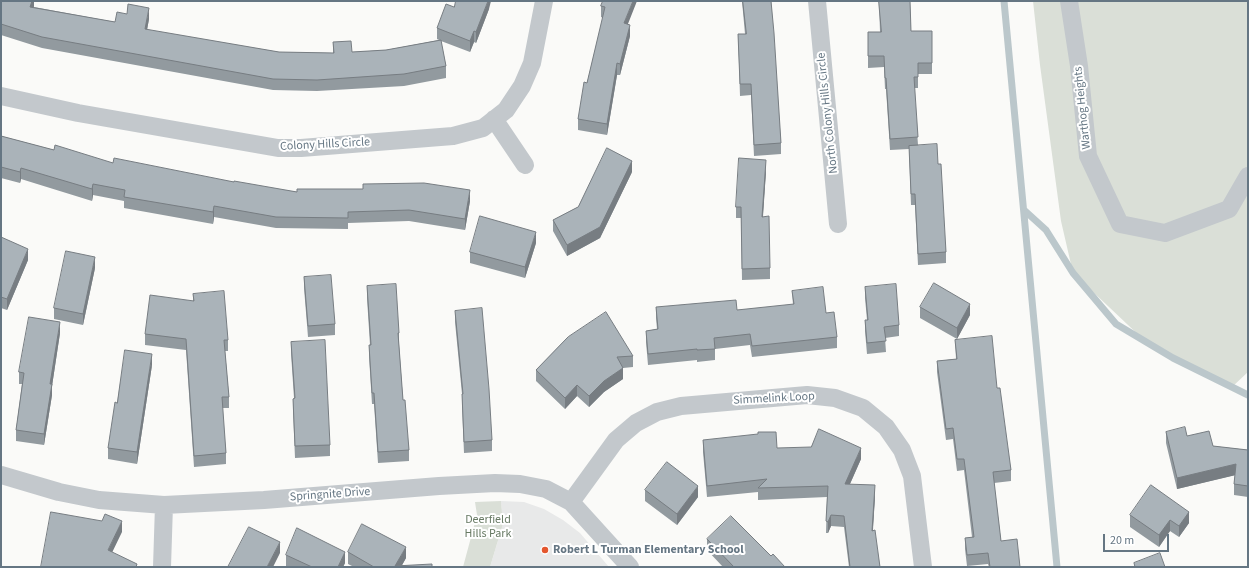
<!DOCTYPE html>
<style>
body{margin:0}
#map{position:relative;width:1249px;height:568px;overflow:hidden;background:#fafaf8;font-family:"Source Sans 3",sans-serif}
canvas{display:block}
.frame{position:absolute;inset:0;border:2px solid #657683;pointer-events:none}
.scale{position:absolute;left:1103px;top:534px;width:66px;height:18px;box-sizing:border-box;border:2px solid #657683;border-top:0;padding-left:5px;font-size:12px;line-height:14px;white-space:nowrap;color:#657683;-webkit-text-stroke:3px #fff;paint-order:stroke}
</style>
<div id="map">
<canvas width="1249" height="568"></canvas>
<div class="frame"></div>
<div class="scale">20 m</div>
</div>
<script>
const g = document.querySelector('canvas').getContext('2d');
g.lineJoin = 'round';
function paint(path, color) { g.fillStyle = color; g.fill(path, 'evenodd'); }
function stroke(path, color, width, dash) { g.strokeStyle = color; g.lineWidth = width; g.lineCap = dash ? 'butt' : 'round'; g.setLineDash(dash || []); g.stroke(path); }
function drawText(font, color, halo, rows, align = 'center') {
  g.font = font + ' "Source Sans 3",sans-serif'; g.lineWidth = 4; g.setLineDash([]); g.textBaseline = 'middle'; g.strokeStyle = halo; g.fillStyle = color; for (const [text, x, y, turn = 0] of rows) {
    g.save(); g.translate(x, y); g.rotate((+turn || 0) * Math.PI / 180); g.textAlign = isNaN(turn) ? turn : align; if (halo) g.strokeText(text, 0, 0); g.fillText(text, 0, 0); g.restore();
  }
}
const built = new Path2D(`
 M501,501L524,502L544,509L563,520L580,533L609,567H490L503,524Z`);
const green = new Path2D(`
 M1033,1H1248V372L1232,387L1146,342L1073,273L1061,221L1040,65Z
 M501,501L503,524L490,567H463L477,515L475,502Z`);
const stream = new Path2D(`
 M1004,1L1057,567
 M1024,210L1046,230L1073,273L1116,324L1173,358L1248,395`);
const minor = new Path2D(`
 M817,1L838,224
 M1069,1L1079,66L1088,156L1120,224L1165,233L1229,209L1248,176
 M1,96L78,113L278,148H301L453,136L483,128L506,110L522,86L532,63L544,1
 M494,119L525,165
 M1,475L59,492L99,500L164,505L264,500L439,486L495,483L520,484L546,489L571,502L630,567
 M571,502L616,440L636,423L657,412L681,406L807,395L835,398L863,408L886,427L902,450L912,476L923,567
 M162,567L164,505`);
const wall = new Path2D(`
 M1,1H34V7L115,22L149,19L147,30L279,52L333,53V42L352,52L386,50L439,40L437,39V28L454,7L489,9L476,43L474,42L470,52L441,41L446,66V78L404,86L317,91L273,90L42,48L1,35Z
 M603,1L628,24L630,36L620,75H617L607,135L578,130V119L603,18L601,17V6Z
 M742,1H771L781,143V154L754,156L751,95L740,96L738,34H745Z
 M879,1H910L911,31H932V74H918V88H914L918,145L938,164L946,252V263L918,265L915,205H911L909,149L890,150L886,89H885L884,67L868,68V32H880Z
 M1,136L54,150L113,163L297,192L470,201L465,230L409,221L348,223V229L276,228L214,217L213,224L124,208V201L93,195L92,201L21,179L20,183L1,178Z
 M766,171L763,217L770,268V279L742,280L741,218H736V207Z
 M632,172L600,238L567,256L553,231V220L578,207Z
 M1,237L28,260L7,310L1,308Z
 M536,243L525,278L470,263V252Z
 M95,268L83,325L54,319V308Z
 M304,277L335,324V335L308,337L304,288Z
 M367,286L399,333V344L403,400L409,450V461L378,463L374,404H372L369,356V345H370L367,298Z
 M865,287L899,325V336L885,338L886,352L867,354L865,331V320H867L865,298Z
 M792,291L826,313L837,337V348L752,357L750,345L715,349V360L697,362V360L648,365L646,342V331L657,329L656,318V307L737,310L793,305Z
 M193,294L228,340V351H225L229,397V408H222L226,453V464L194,467L186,350L145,345V334L193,301Z
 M920,307L970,315L957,339L920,318Z
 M455,311L492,440V451L464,453L462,405V394L455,322Z
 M60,333L52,386V395L44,445L16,441V430L22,384H19V372Z
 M568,337L633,356V367L623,368V379L604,392L589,407L577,396L565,409L536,381V370Z
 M955,340L997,388L1011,470V481L994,483L1001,541L1020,567H989L988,564L967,566L965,549V538L972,537L964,470L957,471L953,439L946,440L937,372V361L956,359Z
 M291,342L330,445V456L295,458L293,410V399L294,398L291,353Z
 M152,365L137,464L108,459V448Z
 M1166,432L1187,436L1213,446L1248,450V497L1234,495V484L1235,475L1177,489L1166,443Z
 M703,440L777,448L861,459L850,484L875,496L873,530L880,567H849L844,527L831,526L828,533H826L827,497L758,500V492L707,497L703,452Z
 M645,490L698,497L677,525L645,501Z
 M1189,512V523L1179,537L1170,531L1159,547L1130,527V515Z
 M707,539L771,556L785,567H723L707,550Z
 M348,552L406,558L402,565L432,567H354L348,564Z
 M286,555L345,563L343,567H289L286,566Z`);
const shadedWall = new Path2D(`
 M32,1H34V6L30,18V7Z
 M488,1H491L489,9L476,43V32Z
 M633,1H637L624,34V23Z
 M149,8V19L145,40V29Z
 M630,25V36L620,75V64Z
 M474,31V42L470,52V41Z
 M617,63V75L607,135V124Z
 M766,160V171L762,228V217Z
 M632,161V172L600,238L567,256V245Z
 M21,168V179L20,183V172Z
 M93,184V195L92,201V189Z
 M470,190V201L465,230V219Z
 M214,206V217L213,224V212Z
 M536,232V243L525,278V267Z
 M28,249V260L7,310V299Z
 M95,257V268L83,325V314Z
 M970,304V315L957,339V328Z
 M60,322V333L52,386V395L44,445V434L50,384Z
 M152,354V365L137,464V452Z
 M623,368V379L604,392L589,407V396L604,381Z
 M577,385V396L565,409V398Z
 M861,448V459L845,495V484Z
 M1236,464V475L1177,489V478Z
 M875,485V496L872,542V531Z
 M698,486V497L677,525V514Z
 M1189,512V523L1179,537V526Z
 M831,515V526L828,533V522Z
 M1170,520V531L1159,547V535Z
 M122,521V532L108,561V550Z
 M280,542V553L273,567H267Z
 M406,547V558L401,567L395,566Z
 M345,552V563L343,567H338Z`);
const building = new Path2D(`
 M1,1H32L30,7L115,22L117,12L127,14L128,4L149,8L145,29L279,52L334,53L333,42L351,41L352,52L386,50L441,40L446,66L404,74L317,80L273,79L42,37L1,24Z
 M456,1H488L476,32L474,31L470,41L437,28L446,4L454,7Z
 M603,1H633L624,23L630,25L620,64L617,63L607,124L578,119L584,82L587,83L605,7L601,6Z
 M743,1H771L774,33L781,143L754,145L751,84H740L738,34H746Z
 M879,1H910L911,31H932V63H918V77H914L918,137L890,139L886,78H885L884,56H868V32H881Z
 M1,136L54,150L55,145L113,163L114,158L234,182V181L297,192V189H363V184L424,183L470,190L465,219L409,210L348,212V218L276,217L214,206L213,212L124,197L125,190L93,184L92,189L21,168L20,172L1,167Z
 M937,144L938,164H941L946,252L918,254L915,194H911L909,146Z
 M607,148L632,161L600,227L567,245L553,220L578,207Z
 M739,158L766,160L762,217L769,216L770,268L742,269L741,207H736Z
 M480,216L536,232L525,267L470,252Z
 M1,237L28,249L7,299L1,297Z
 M66,251L95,257L83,314L54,308Z
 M331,275L335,324L308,326L304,277Z
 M934,283L970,304L957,328L920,307Z
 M396,284L399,333H398L403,400H405L409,450L378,452L374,393H372L369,345H371L367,286Z
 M896,284L899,325L884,327L886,341L867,343L865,320H868L865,287Z
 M823,287L826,313L834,312L837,337L752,346L750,334L714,338L715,349L697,350V349L648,354L646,331L658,329L656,307L736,300L737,310L794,304L792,291Z
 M224,291L228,340H224L229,397H222L226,453L194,456L186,339L145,334L150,295L194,301L193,294Z
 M482,308L489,389L492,440L464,442L462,394H463L455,311Z
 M606,312L633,356L617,357L623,368L604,381L589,396L577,385L565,398L536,370L568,337Z
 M29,317L60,322L50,384H52L44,434L16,430L24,373L19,372Z
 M992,336L997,388H1000L1011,470L993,472L1001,541L1017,539L1020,567H990L988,553L967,555L965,538L974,537L964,459H957L953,428L946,429L937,361L957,359L955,340Z
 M325,340L330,445L295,446L293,399L295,398L291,342Z
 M125,350L152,354L137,452L108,448L115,402L117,403Z
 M1185,427L1187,436L1209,431L1213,446L1248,450V486L1234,484L1236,464L1177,478L1166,432Z
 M819,429L861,448L845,484L875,485L872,531L875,530L880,567H850L844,516L831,515L828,522L826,521L828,486L758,488L767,479L707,486L703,440L758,434V432H776L777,448L811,447Z
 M667,462L698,486L677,514L645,490Z
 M1151,485L1189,512L1179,526L1170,520L1159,535L1130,515Z
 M51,512L102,521L105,514L122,521L108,550L137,564L136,567H41Z
 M731,516L771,556L773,554L785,567H734L707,539Z
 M362,524L406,547L395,566L432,564V567H374L348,552Z
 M249,527L280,542L267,567H228Z
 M297,528L345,552L338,567H312L286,555Z
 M1160,553L1165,567H1135L1134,563Z`);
const markers = [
 [545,550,4,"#e4572e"]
];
const streetNames = [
 ["Warthog Heights",1083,108,-96],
 ["North Colony Hills Circle",828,113,-96],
 ["Colony Hills Circle",325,145,-3],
 ["Simmelink Loop",774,399,-3],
 ["Springnite Drive",330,495,-4]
];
const parkNames = [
 ["Deerfield",488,520],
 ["Hills Park",488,534]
];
const poiNames = [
 ["Robert L Turman Elementary School",553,550]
];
paint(built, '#e8e9e9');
paint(green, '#dadfd7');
stroke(stream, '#bbc7cb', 7);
stroke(minor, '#c3c8cc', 18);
paint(wall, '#929a9f');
paint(shadedWall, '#777d82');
paint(building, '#aab3b9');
stroke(building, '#777d82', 1);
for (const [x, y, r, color] of markers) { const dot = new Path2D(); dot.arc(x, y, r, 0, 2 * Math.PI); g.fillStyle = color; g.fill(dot); stroke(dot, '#fff', 1.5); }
drawText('12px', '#657683', '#fff', streetNames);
drawText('12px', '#687a64', '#fff', parkNames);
drawText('bold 12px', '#657683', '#fff', poiNames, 'left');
</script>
